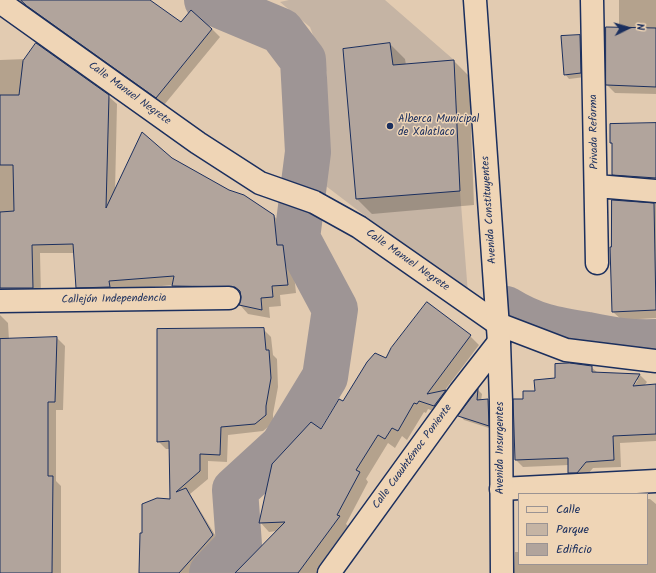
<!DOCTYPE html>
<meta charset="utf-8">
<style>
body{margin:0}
#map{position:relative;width:656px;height:573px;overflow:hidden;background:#e2cbb1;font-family:Kalam,sans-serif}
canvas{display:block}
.legend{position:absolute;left:518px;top:493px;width:130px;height:72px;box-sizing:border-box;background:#efd5b6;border:1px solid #9a9393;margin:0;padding:5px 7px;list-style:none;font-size:12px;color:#1b2f5e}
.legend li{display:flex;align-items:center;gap:8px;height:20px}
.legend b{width:20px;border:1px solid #9a9393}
.north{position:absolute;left:608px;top:8px;width:40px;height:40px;-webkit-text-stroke:3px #efd5b6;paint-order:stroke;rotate:85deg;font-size:11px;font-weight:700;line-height:16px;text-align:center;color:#1b2f5e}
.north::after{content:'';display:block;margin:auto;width:14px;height:18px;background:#1b2f5e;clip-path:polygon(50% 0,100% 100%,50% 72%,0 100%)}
</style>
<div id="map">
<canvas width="656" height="573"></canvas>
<ul class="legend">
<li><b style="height:5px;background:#efd5b6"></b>Calle</li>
<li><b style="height:11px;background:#c5b4a4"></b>Parque</li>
<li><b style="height:11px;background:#b1a49c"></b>Edificio</li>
</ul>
<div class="north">N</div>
</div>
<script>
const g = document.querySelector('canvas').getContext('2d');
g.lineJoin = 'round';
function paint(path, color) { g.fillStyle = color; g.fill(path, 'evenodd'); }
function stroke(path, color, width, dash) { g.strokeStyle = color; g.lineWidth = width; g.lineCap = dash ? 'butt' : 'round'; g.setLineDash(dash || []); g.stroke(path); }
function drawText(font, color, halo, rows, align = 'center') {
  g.font = font + ' Kalam,sans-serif'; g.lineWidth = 3; g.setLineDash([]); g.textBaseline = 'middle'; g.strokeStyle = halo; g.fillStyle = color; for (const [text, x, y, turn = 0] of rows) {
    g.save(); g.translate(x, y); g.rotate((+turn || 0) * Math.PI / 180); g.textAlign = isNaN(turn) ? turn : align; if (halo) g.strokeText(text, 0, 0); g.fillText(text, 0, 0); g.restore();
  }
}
const green = new Path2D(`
 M289,0H385L454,60L460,191L468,294L318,180L327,73L310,27L280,2Z`);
const shadow = new Path2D(`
 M17,0H149L181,23L212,29L220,37L164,105Z
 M619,0H656V94L615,93L607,85L619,28Z
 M580,36L584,40L585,77L569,79L565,74Z
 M390,44L405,59L406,65L454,61L469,76L474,205L372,214L357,199Z
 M26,59L108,96L117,104L115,192L171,158L273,215L282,224L284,247L292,254L296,293L280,295L281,306L269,307L270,318L248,314L240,305L242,295L182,294L173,285L117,290L85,296L77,287L75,253H40L41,296L0,301V60Z
 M656,124V186L621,183L613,174V145L611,143Z
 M613,201L656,204V318L622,320L613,312Z
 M0,315L8,323L9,340L57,338L65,346L63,410H56V481L61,486V573H0Z
 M263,329L271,337L273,355L277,359L278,387L273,414V423L263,431L228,435L227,462L208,461V479L190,494L220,543L193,573H140L143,534L171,500L170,449H166L158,441Z
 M470,336L479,345L445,390L455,399L443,415L428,409L426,413L424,412L407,440L402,436L395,448L388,443L366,479L368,482L346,524L348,526L319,566L322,569L319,573H236L277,531L269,532L260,522L321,431L344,402L386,360Z
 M591,367L598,373L640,375L647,382L644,386L656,385V441L620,443L621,467L593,468L584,479L576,480L569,473V465L523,467L516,460L524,400L556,379ZM635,380H638L631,390L630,389Z
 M478,390L482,394L481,401L488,400L492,405V429L464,420L460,416Z
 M647,499H650L656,504V573H514L515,552H519V564H647Z`);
const river = new Path2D(`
 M207,0L281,31L303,60L308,152L297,238L335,309L325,377L283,446L235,490L239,545L212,573
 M506,309C535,327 556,330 588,335C613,340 630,343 656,342`);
const building = new Path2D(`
 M21,0H150L181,22L191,10L212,29L156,98L27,6Z
 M606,27L656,28V87L606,85Z
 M580,35L581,73L564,75L561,36Z
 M36,43L109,95L106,208L142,132L172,158L229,190L244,195L274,215L277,245H283L288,285L272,286L273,297L261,298L262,310L239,305L241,297L240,291L235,287L172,286L174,276L109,281L110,287L76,288L73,244L32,245L33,288H0V212L14,211L13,165H0V95H19L23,61Z
 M390,43L393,65L454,60L460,191L356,199L343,49Z
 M656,123V178L612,175V143H610V124Z
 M612,200L654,203L656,310L612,312L610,247H611Z
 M427,302L471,335L427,394L446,390L434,406L419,401L417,404L414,403L398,431L392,428L385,439L378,435L356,470L360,472L337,515L340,516L298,573H235L285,522L259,523L272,464L311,422L321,429L339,399L343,401L367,362L375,353L386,358L391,348Z
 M264,328L266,350H269L271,378L266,406V415L255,424L221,427L220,455L200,454V471L176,492L186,488L213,535L179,573H139L140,533H142V504L157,498L170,499L169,441L157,442V329Z
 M57,337L55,402H48V476H53L52,573H0V339Z
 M570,363L592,366V372L640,374L633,386L656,384V434L613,436L614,460L586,462L577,473H568V458L515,460L513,399H523V391H535L534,380L555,378V364Z
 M478,389L477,400L488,399L489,426L458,416Z`);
const street = new Path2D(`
 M592,0L597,263
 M0,2L198,143L260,183L314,202L359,227L498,324L566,350L656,361
 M597,186L656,191
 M0,301L229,298
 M501,489L656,481
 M329,573L460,392L499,342`);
const secondary = new Path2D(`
 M475,0L499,342L501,402L502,573`);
const markers = [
 [390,126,4,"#1b2f5e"]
];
const streetNames = [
 ["Calle Manuel Negrete",129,94,36],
 ["Privada Reforma",595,132,-91],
 ["Avenida Constituyentes",490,210,-94],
 ["Calle Manuel Negrete",407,261,35],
 ["Callejón Independencia",114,300,-1],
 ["Avenida Insurgentes",501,448,-90],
 ["Calle Cuauhtémoc Poniente",413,457,-54]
];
const poiNames = [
 ["Alberca Municipal",398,120],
 ["de Xalatlaco",398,133]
];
paint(green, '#c5b4a4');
paint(shadow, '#0003');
stroke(river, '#9e9595', 46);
paint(building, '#b1a49c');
stroke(building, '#1b2f5e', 1);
stroke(street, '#1b2f5e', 25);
stroke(secondary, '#1b2f5e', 25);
stroke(street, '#efd5b6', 22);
stroke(secondary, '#efd5b6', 22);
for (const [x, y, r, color] of markers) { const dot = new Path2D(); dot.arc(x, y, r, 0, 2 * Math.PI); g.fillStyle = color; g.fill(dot); stroke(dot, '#efd5b6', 1.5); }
drawText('11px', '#1b2f5e', '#efd5b6', streetNames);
drawText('11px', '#1b2f5e', '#efd5b6', poiNames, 'left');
</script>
